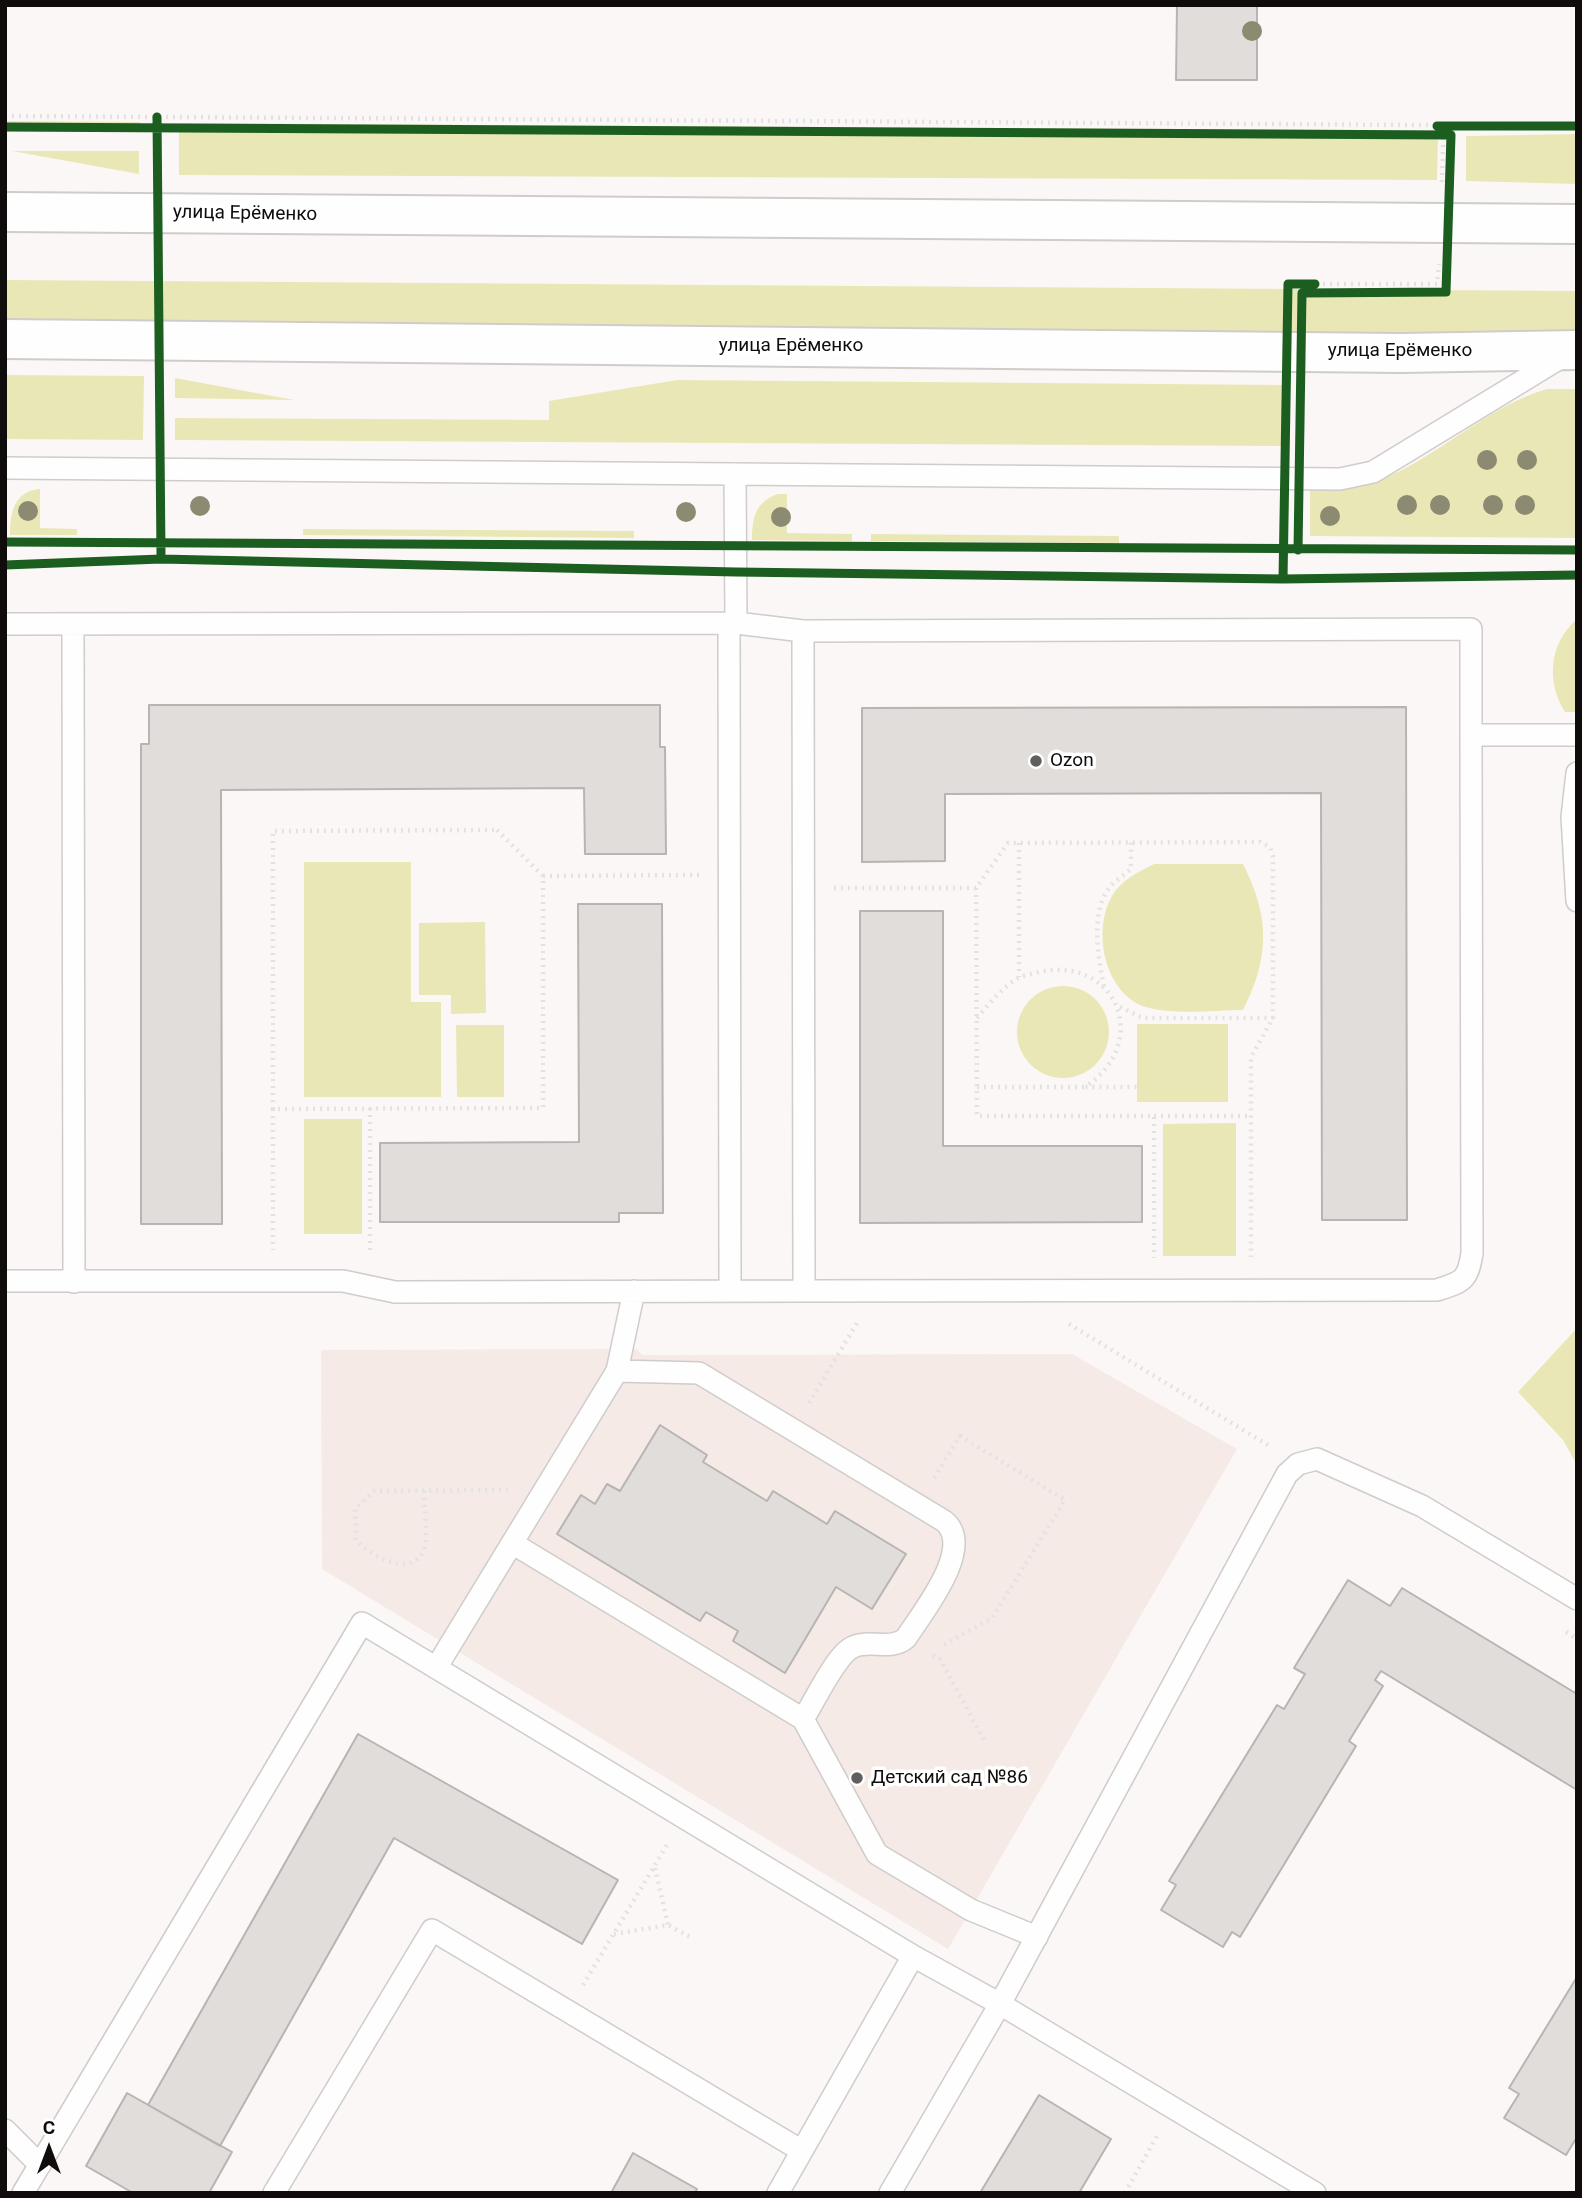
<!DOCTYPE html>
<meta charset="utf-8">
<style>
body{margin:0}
#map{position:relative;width:1582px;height:2198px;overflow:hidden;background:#fbf7f6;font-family:Roboto,sans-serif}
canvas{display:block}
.frame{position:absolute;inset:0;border:7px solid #0f0c0b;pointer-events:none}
.north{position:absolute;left:14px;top:2114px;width:70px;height:70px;-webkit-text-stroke:5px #fff;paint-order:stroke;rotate:0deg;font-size:19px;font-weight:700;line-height:28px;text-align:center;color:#0f0c0b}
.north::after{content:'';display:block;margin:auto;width:24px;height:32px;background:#0f0c0b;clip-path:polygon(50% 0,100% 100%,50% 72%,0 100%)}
</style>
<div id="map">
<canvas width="1582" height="2198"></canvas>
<div class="frame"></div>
<div class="north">С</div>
</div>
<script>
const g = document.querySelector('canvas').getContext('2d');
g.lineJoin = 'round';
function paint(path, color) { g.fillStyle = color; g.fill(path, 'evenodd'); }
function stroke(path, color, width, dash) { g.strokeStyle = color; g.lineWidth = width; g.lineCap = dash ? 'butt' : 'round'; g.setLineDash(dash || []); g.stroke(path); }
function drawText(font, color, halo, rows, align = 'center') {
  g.font = font + ' Roboto,sans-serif'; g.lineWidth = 7; g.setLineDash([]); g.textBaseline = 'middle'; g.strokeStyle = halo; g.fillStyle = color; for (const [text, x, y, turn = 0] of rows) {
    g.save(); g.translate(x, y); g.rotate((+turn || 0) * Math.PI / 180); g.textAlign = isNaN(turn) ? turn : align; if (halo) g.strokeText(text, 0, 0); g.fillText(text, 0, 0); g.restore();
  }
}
const built = new Path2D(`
 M637,1349L642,1355L1072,1354L1237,1449L948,1949L322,1569L321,1350Z`);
const green = new Path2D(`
 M5,121L140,122V132L5,131Z
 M179,123L1438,131L1437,180L179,175Z
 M1577,134V184L1466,181V136Z
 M12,151H139V174Z
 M5,280L1577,291V349L5,338Z
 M5,375L144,376L143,440L5,439Z
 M175,378L294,400L175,398Z
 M677,380L1283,385V446L175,440V418L549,420V401Z
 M1547,389H1577V538L1310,536V488C1329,486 1352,488 1370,483C1431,465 1483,407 1547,389Z
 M40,489V528L77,529V535H10C10,513 14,491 40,489Z
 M778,494H787V533L852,534V541L752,540C752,518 755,502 778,494Z
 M303,529L634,531V538L303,535Z
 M871,534L1119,536V543L871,541Z
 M1577,619V712H1565C1546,682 1549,643 1577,619Z
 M304,862H411V1002H441V1097H304Z
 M1154,864H1243C1270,917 1270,957 1243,1010C1214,1010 1161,1017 1136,1003C1103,984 1093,928 1112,896C1121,880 1138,872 1154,864Z
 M485,922L486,1013L451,1014V995H419V923Z
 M1017 1032a46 46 0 1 1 92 0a46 46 0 1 1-92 0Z
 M1137,1024H1228V1102H1137Z
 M456,1025H504V1097H457Z
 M304,1119H362V1234H304Z
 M1236,1123V1256H1163V1124Z
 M1577,1328V1465L1563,1440L1518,1392Z`);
const building = new Path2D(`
 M1177,5H1257V80H1176Z
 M149,705H660V747H665L666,854H585L584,788L221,790L222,1224H141V744H149Z
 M1406,707L1407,1220H1322L1321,793L945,794V861L862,862V708Z
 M578,904H662L663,1213H619V1222H380V1143L579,1142Z
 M860,911H943V1146H1142V1222L860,1223Z
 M660,1425L707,1455L703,1462L767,1501L773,1491L827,1524L835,1511L906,1554L872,1609L836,1587L785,1673L733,1641L738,1631L706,1612L700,1621L557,1534L581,1495L595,1504L607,1484L620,1491Z
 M1348,1580L1390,1606L1402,1588L1577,1694V1790L1381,1671L1375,1680L1383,1686L1349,1741L1356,1746L1240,1937L1232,1932L1223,1947L1161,1910L1176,1885L1169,1881L1277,1705L1284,1709L1305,1674L1294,1668Z
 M358,1734L618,1880L582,1944L394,1838L220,2146L148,2105Z
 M1577,1977V2137L1566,2155L1504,2118L1519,2094L1509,2088Z
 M127,2093L232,2152L209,2193H133L86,2166Z
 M1039,2095L1111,2139L1079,2193H980Z
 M633,2153L697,2189L695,2193H611Z`);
const path = new Path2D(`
 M5,116L1577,126
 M1442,182L1444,126
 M1287,312L1288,284H1437L1439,264
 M1286,391V449
 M5,565L161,559L704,572
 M766,573L1283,579L1577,575
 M1283,579L1286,510
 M497,830L543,876V1108L273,1109V831Z
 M1019,843V977
 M543,876L699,875
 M834,888H976L1008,843L1260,842L1270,847L1273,857V1018L1251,1057V1257
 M976,888L977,1116H1154V1258
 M1104,986C1098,959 1090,911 1110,887C1116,880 1124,875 1131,869V842
 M1120,1007L1143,1018H1273
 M977,1018C989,1004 1000,990 1015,980C1020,976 1028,975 1035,973C1115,952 1154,1042 1085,1087H1137
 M977,1087H1085
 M370,1108V1253
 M273,1109V1250
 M1154,1116H1251
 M1069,1324L1271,1447
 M809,1403L857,1323
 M934,1478L960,1436L1065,1500L992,1618L944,1645
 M424,1491C424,1504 429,1541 423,1552C408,1578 370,1555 356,1540L355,1509L374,1491H380L508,1490
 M1566,1632L1577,1639
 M933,1655L940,1659L984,1740
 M655,1868L668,1925
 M614,1934L668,1925L692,1938
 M583,1985L667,1845
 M1125,2193L1158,2134`);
const lane = new Path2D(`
 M5,468L1340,479L1373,472L1565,355
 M735,474L736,623
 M5,624L736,623L803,631L1471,629V735H1577
 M729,624L730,1291
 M73,625L74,1282
 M803,631L804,1291L1437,1290C1462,1282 1468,1281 1472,1253L1471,735
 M1577,773L1572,817L1577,901
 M5,1281H343L395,1292L804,1291
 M617,1371L634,1291
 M512,1543L803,1719L877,1854L971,1910L1037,1937
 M436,1668L617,1371L699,1373L944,1521C976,1547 922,1613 906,1638C892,1651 869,1639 853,1647C836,1654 814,1703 803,1719
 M5,2130L40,2165
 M23,2193L362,1623L913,1956L1000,2004L1287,1474L1298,1464L1317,1459L1422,1506L1577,1599
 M274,2193L432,1930L802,2151
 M778,2193L913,1956
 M890,2193L1000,2004L1315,2193`);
const street = new Path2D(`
 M5,212L1577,224
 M5,339L1401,353L1577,350`);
const cycleway = new Path2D(`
 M157,117L161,555
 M1437,126H1577
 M5,127L1451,135L1446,292L1302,293L1298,550
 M5,542L1577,550
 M5,565L161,559L736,572L1283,579L1577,575
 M1283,579L1288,284H1315`);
const trees = [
 [1252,31],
 [1487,460],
 [1527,460],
 [1407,505],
 [1440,505],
 [1493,505],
 [1525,505],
 [200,506],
 [28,511],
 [686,512],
 [1330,516],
 [781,517]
];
const markers = [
 [1036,761,7,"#625e5d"],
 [857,1778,7,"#625e5d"]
];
const streetNames = [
 ["улица Ерёменко",245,214,1],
 ["улица Ерёменко",791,346],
 ["улица Ерёменко",1400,351]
];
const poiNames = [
 ["Ozon",1050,761],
 ["Детский сад №86",871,1778]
];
paint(built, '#f5eae6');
paint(green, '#eae7b6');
paint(building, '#e0dddb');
stroke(building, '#b7b5b3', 2);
stroke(lane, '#cfccca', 24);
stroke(street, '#cfccca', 42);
stroke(path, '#e3e2e2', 4.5, [2, 5]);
stroke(lane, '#fefefe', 21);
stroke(street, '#fefefe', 38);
stroke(cycleway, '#1b5e20', 9);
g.fillStyle = '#8c8a71';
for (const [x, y] of trees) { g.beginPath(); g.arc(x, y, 10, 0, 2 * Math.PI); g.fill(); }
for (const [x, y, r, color] of markers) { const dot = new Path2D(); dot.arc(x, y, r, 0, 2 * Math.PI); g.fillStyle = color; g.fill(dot); stroke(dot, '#fff', 2.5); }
drawText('19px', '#0f0c0b', '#fff', streetNames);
drawText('19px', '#0f0c0b', '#fff', poiNames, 'left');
</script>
